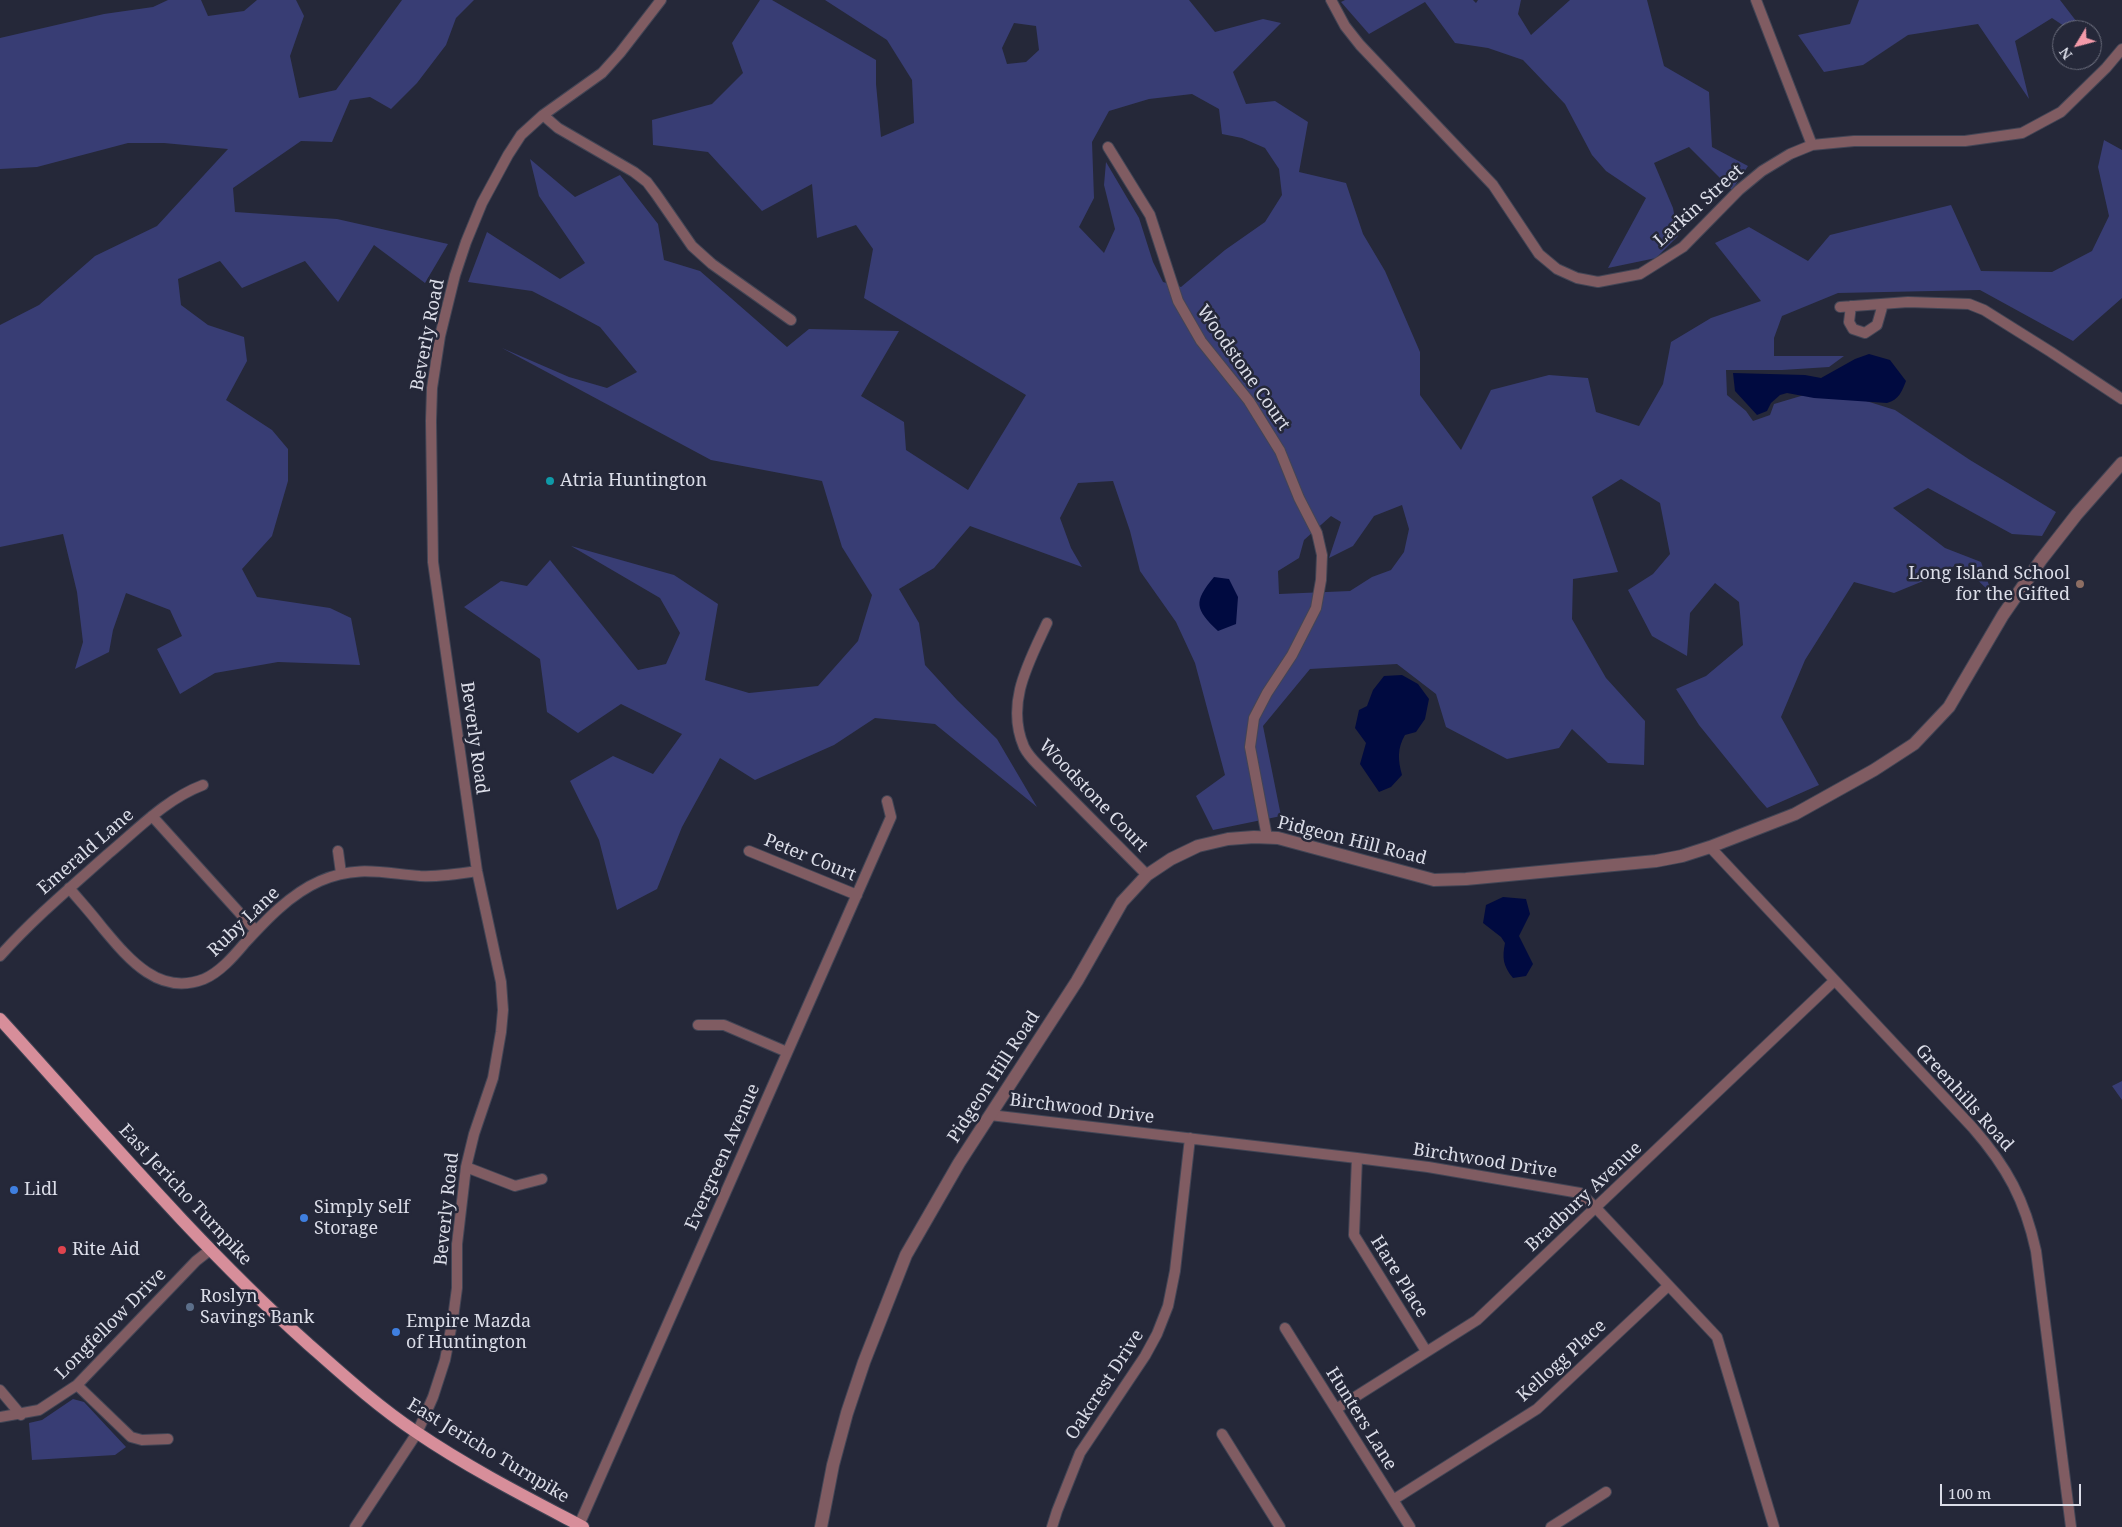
<!DOCTYPE html>
<style>
body{margin:0}
#map{position:relative;width:2122px;height:1527px;overflow:hidden;background:#252839;font-family:"Noto Serif",serif}
canvas{display:block}
.north{position:absolute;left:2052px;top:20px;width:50px;height:50px;box-sizing:border-box;background:#252839;border:1px solid #6e707f;border-radius:50%;rotate:233deg;font-size:14px;font-weight:700;line-height:20px;text-align:center;color:#dbdde8}
.north::after{content:'';display:block;margin:auto;width:18px;height:22px;background:#f39aa9;clip-path:polygon(50% 0,100% 100%,50% 72%,0 100%)}
.scale{position:absolute;left:1940px;top:1484px;width:141px;height:22px;box-sizing:border-box;border:2px solid #dbdde8;border-top:0;padding-left:6px;font-size:15px;line-height:18px;white-space:nowrap;color:#dbdde8;-webkit-text-stroke:4px #252839;paint-order:stroke}
</style>
<div id="map">
<canvas width="2122" height="1527"></canvas>
<div class="north">N</div>
<div class="scale">100 m</div>
</div>
<script>
const g = document.querySelector('canvas').getContext('2d');
g.lineJoin = 'round';
function paint(path, color) { g.fillStyle = color; g.fill(path, 'evenodd'); }
function stroke(path, color, width, dash) { g.strokeStyle = color; g.lineWidth = width; g.lineCap = dash ? 'butt' : 'round'; g.setLineDash(dash || []); g.stroke(path); }
function drawText(font, color, halo, rows, align = 'center') {
  g.font = font + ' "Noto Serif",serif'; g.lineWidth = 5; g.setLineDash([]); g.textBaseline = 'middle'; g.strokeStyle = halo; g.fillStyle = color; for (const [text, x, y, turn = 0] of rows) {
    g.save(); g.translate(x, y); g.rotate((+turn || 0) * Math.PI / 180); g.textAlign = isNaN(turn) ? turn : align; if (halo) g.strokeText(text, 0, 0); g.fillText(text, 0, 0); g.restore();
  }
}
const green = new Path2D(`
 M168,0H201L208,16L244,11L257,0H296L304,16L290,56L299,98L336,90L402,0H474L456,18L446,45L417,83L391,109L370,97L350,100L332,142L301,141L233,188L235,212L337,219L448,244L425,283L374,245L338,302L305,261L242,288L220,261L178,279L181,305L208,325L244,337L247,361L226,400L272,430L288,449V481L272,536L242,569L257,597L330,608L351,618L360,665L278,662L215,673L180,694L157,649L182,636L170,610L126,593L113,630L109,652L75,669L83,642L77,592L63,534L0,547V325L39,305L95,256L157,226L228,149L164,143H128L37,167L0,169V38L104,14L153,7Z
 M760,0H772L876,60V84L881,137L914,123L912,80L887,40L825,0H1189L1215,32L1263,19L1281,23L1233,72L1246,104L1275,101L1308,122L1299,172L1346,183L1363,234L1385,271L1420,352V395L1461,450L1491,390L1549,375L1588,378L1596,412L1639,426L1663,384L1671,342L1711,318L1761,301L1715,243L1749,227L1808,261L1830,235L1951,205L1981,271L2052,272L2092,251L2109,216L2098,167L2104,140L2122,150V298L2073,341L1980,290L1838,293L1782,316L1774,338V356H1844L1829,367L1782,370H1726L1727,395L1746,411L1753,421L1770,415L1774,404L1811,393L1863,400L1895,410L1970,460L2056,512L2042,536L2012,534L1928,488L1893,508L1945,548L1981,562L1992,594L1960,563L1933,577L1894,593L1854,582L1805,660L1781,717L1819,785L1767,808L1758,798L1699,725L1676,689L1706,676L1743,645L1739,602L1715,583L1690,613L1687,656L1652,636L1628,590L1653,574L1670,554L1660,503L1621,479L1592,497L1618,572L1573,579L1572,619L1606,678L1645,721L1644,765L1608,763L1572,729L1559,748L1507,759L1446,727L1436,694L1397,664L1310,669L1263,726L1281,816L1213,830L1196,796L1225,775L1195,663L1176,622L1140,571L1130,531L1113,481L1078,483L1060,518L1071,548L1082,567L970,526L934,568L899,589L919,623L925,665L957,700L997,739L1037,807L935,724L875,718L834,745L755,780L720,758L682,827L657,889L617,910L599,840L570,781L613,756L653,774L682,734L621,704L578,733L547,712L540,659L464,607L501,581L527,586L550,560L638,670L666,664L680,633L660,598L571,546L674,575L718,604L705,680L749,693L818,686L858,641L872,595L842,547L822,481L711,460L502,348L569,377L607,388L637,372L600,327L565,308L532,291L468,282L487,232L560,279L585,263L539,196L530,159L575,197L620,175L658,224L664,260L700,271L787,347L809,329L899,331L861,396L904,422L906,450L968,490L1026,395L864,298L873,249L856,225L817,238L812,184L762,211L708,152L653,145L652,120L712,104L743,73L732,43ZM1014,23L1036,26L1039,50L1026,62L1007,64L1002,48ZM1192,94L1219,109L1222,134L1242,138L1265,148L1279,169L1282,195L1265,222L1225,250L1181,287L1163,282L1153,262L1139,218L1106,162L1104,185L1115,229L1104,253L1079,227L1094,198L1092,142L1109,111L1149,99ZM1402,505L1409,529L1404,552L1391,570L1372,577L1350,591L1279,594L1278,571L1299,558L1304,540L1331,516L1341,522L1329,558L1353,546L1374,516Z
 M1345,0H1473L1476,3L1478,0H1521L1518,14L1531,35L1570,0H1647L1664,66L1709,92L1712,147L1748,166L1732,190L1689,147L1654,163L1673,208L1678,236L1656,258L1608,268L1646,198L1606,171L1592,155L1565,104L1523,60L1488,48L1455,43L1425,2L1369,34L1341,2Z
 M1859,0H2060L2083,30H2070L2052,18L2015,41L2029,99L1978,24L1908,35L1863,65L1824,72L1798,35L1850,24Z
 M2122,1081V1100L2112,1086Z
 M73,1399L84,1402L126,1447L115,1455L32,1460L29,1423L42,1420Z`);
const water = new Path2D(`
 M1869,354L1890,360L1906,381C1902,391 1899,400 1887,403L1814,398L1787,393L1780,395L1771,403L1767,411L1757,415L1735,391L1733,373L1805,375L1821,378L1855,359Z
 M1214,577L1229,579L1238,597L1236,624L1218,631C1195,609 1193,602 1214,577Z
 M1402,675L1418,684L1429,699L1425,719L1416,732L1405,735C1397,749 1398,760 1402,775L1391,787L1379,792L1360,764L1366,743L1355,728L1359,710L1367,706L1373,690L1384,676Z
 M1503,897L1526,899L1530,914L1519,936L1533,964L1526,976L1513,978C1503,966 1502,958 1505,943L1501,937L1483,923L1486,905Z`);
const minor = new Path2D(`
 M1331,0L1345,26L1360,45L1493,185L1539,254L1557,269L1577,278L1598,282L1640,274L1683,247L1739,190L1762,171L1790,154L1812,145L1854,141H1965L2022,133L2061,112L2106,68L2122,49
 M1756,0L1812,145
 M543,115L558,128L634,172L647,182L656,194L692,246L712,264L791,320
 M1108,147L1150,215L1178,301L1201,341L1249,401L1280,451L1299,498L1317,533L1322,555L1321,580L1316,608L1292,655L1267,693L1254,718L1250,747L1267,837
 M1851,306L1849,322L1853,329L1865,333L1877,325L1883,304
 M1840,307L1908,302L1969,304L1984,310L2051,352L2122,399
 M1047,623C1029,662 1005,703 1024,747C1027,753 1033,760 1038,765L1147,875
 M152,816L256,931
 M1710,847L1973,1128C2007,1167 2025,1200 2036,1251L2071,1527
 M338,851L341,873
 M749,851L857,895
 M69,888C80,901 91,913 101,926C127,957 158,997 204,979C220,972 233,957 244,944C265,921 290,894 320,881C356,865 383,873 420,876C439,877 458,874 477,871
 M0,956C33,919 71,887 108,854C138,829 166,799 203,785
 M698,1025H724L787,1052
 M990,1115L1357,1158L1428,1167L1580,1193L1596,1208L1717,1337L1774,1527
 M1357,1158L1354,1235L1426,1351
 M466,1167L515,1186L542,1179
 M1285,1328L1410,1527
 M77,1385L131,1437L142,1440L168,1439
 M0,1390L21,1415
 M1336,1409L1477,1320L1834,981
 M0,1417L39,1410L77,1385L196,1261L210,1250
 M1222,1434L1280,1527
 M1393,1500L1537,1409L1668,1286
 M579,1525L891,817L887,801
 M355,1527L417,1433L433,1397L445,1360L453,1318L457,1288V1244L466,1167L474,1134L493,1078L501,1032L503,1010L501,982L477,871L433,562L431,421L432,388L440,336L455,275L466,242L482,203L508,155L521,135L543,115L602,73L620,53L661,0
 M1052,1527L1057,1511L1080,1453L1145,1356L1157,1334L1168,1306L1175,1271L1190,1138
 M1551,1527L1606,1492`);
const tertiary = new Path2D(`
 M821,1527L833,1465L847,1413L864,1362L906,1255L959,1163L1077,981L1122,902L1147,875L1171,859L1198,846L1228,839L1254,837L1278,838L1434,880L1466,879L1656,861L1682,856L1710,847L1795,814L1874,770L1914,744L1949,707L2003,615L2041,560L2077,514L2122,463`);
const primary = new Path2D(`
 M0,1019C100,1129 196,1243 307,1343C342,1374 377,1406 416,1432C469,1468 526,1497 583,1527`);
const markers = [
 [550,481,5,"#0f9aa8"],
 [2080,584,5,"#8d6e63"],
 [14,1190,5,"#3f7fe0"],
 [304,1218,5,"#3f7fe0"],
 [62,1250,5,"#e0444e"],
 [190,1307,5,"#5c6f8a"],
 [396,1332,5,"#3f7fe0"]
];
const streetNames = [
 ["Larkin Street",1699,206,-42],
 ["Beverly Road",428,335,-79],
 ["Woodstone Court",1243,368,55],
 ["Beverly Road",474,738,82],
 ["Woodstone Court",1093,796,46],
 ["Pidgeon Hill Road",1352,841,14],
 ["Emerald Lane",86,852,-41],
 ["Peter Court",810,858,22],
 ["Ruby Lane",244,922,-44],
 ["Pidgeon Hill Road",994,1077,-57],
 ["Greenhills Road",1964,1098,48],
 ["Birchwood Drive",1082,1109,7],
 ["Evergreen Avenue",723,1157,-66],
 ["Birchwood Drive",1485,1161,9],
 ["East Jericho Turnpike",185,1195,47],
 ["Bradbury Avenue",1584,1197,-43],
 ["Beverly Road",447,1209,-84],
 ["Hare Place",1399,1277,58],
 ["Longfellow Drive",111,1324,-45],
 ["Kellogg Place",1562,1361,-42],
 ["Oakcrest Drive",1105,1385,-57],
 ["Hunters Lane",1361,1419,58],
 ["East Jericho Turnpike",488,1451,31]
];
const poiNames = [
 ["Atria Huntington",560,481],
 ["Long Island School",2070,574,"right"],
 ["for the Gifted",2070,595,"right"],
 ["Lidl",24,1190],
 ["Simply Self",314,1208],
 ["Storage",314,1229],
 ["Rite Aid",72,1250],
 ["Roslyn",200,1297],
 ["Savings Bank",200,1318],
 ["Empire Mazda",406,1322],
 ["of Huntington",406,1343]
];
paint(green, '#383d74');
paint(water, '#000a40');
stroke(minor, '#424555', 12);
stroke(tertiary, '#424555', 14);
stroke(primary, '#424555', 14);
stroke(minor, '#805c62', 10);
stroke(tertiary, '#805c62', 12);
stroke(primary, '#d78e9a', 12);
for (const [x, y, r, color] of markers) { const dot = new Path2D(); dot.arc(x, y, r, 0, 2 * Math.PI); g.fillStyle = color; g.fill(dot); stroke(dot, '#252839', 2); }
drawText('18px', '#dbdde8', '#252839', streetNames);
drawText('18px', '#dbdde8', '#252839', poiNames, 'left');
</script>
